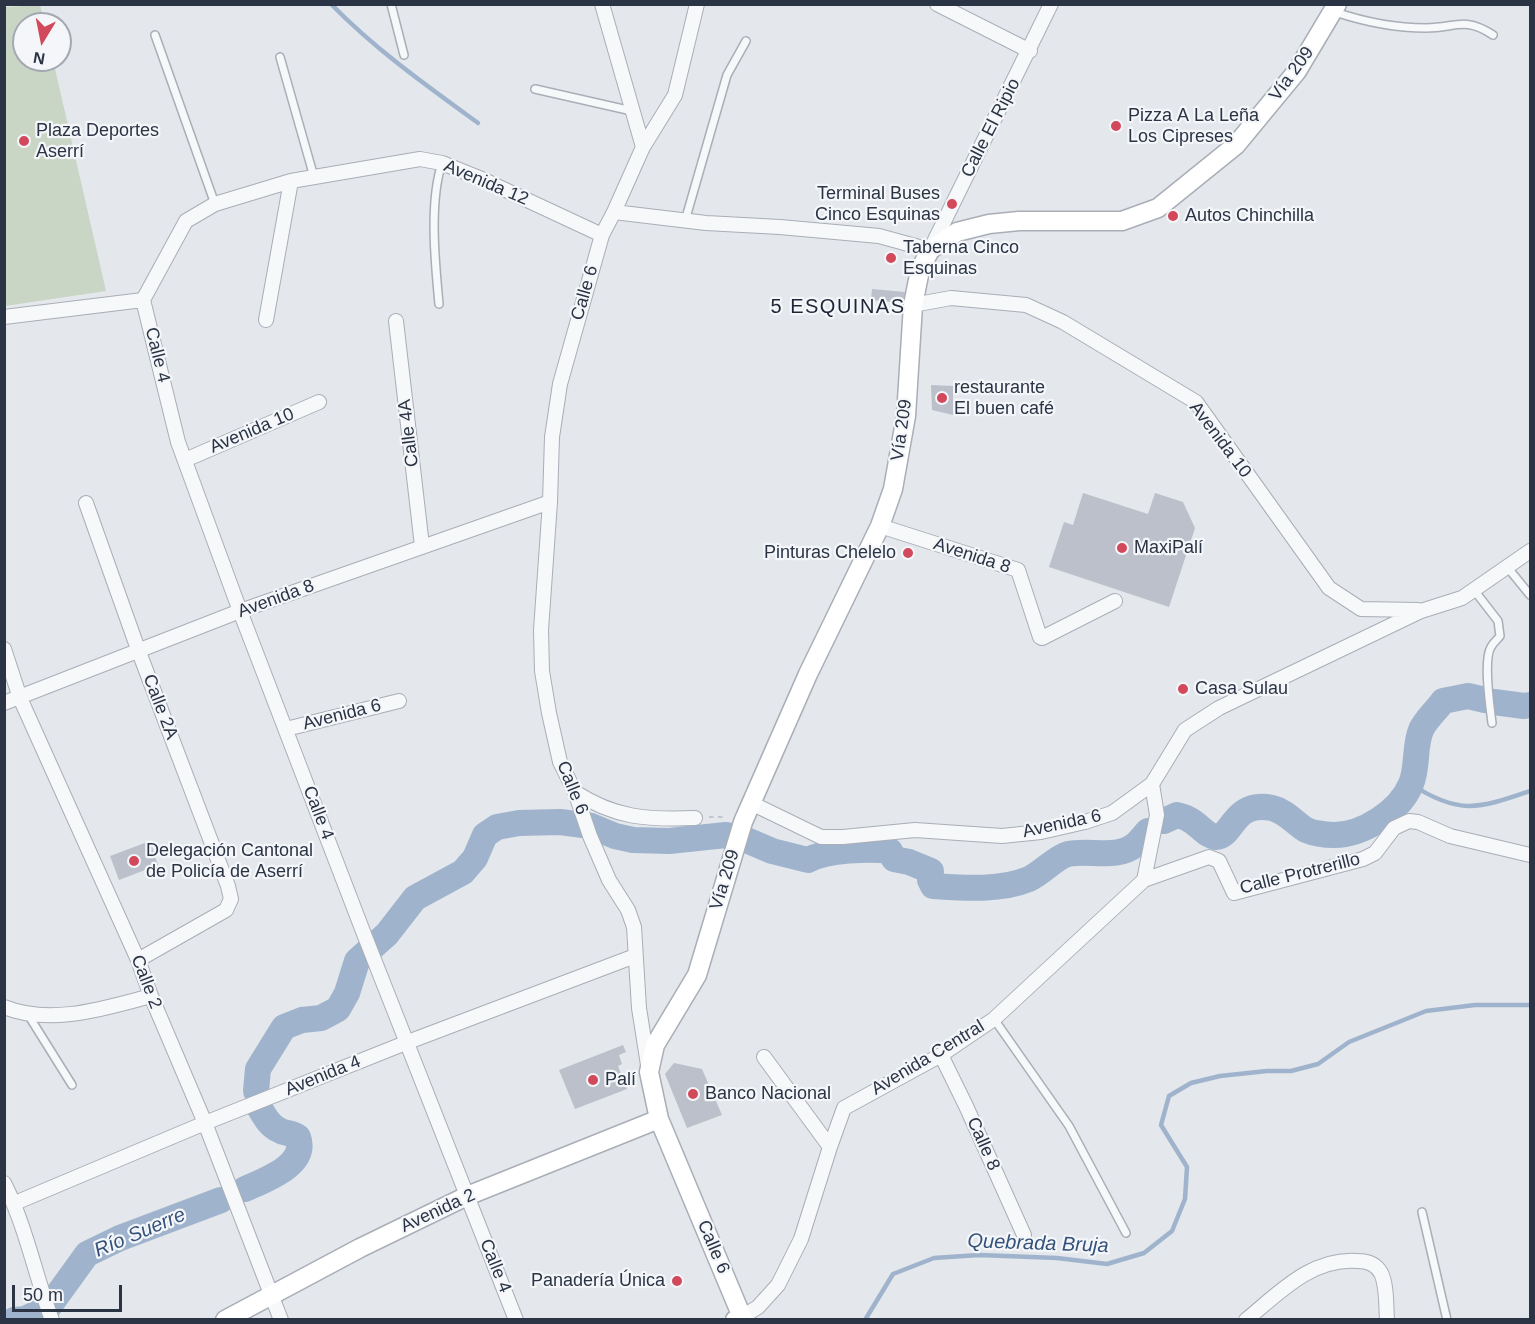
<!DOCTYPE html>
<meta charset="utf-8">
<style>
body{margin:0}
#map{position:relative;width:1535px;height:1324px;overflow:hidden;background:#e4e7ec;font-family:Helvetica,sans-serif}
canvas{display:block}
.frame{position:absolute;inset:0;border:6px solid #2b3445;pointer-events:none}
.north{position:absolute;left:12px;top:12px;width:60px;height:60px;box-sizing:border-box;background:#f4f6f9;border:2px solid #a4a8b1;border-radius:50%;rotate:190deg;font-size:16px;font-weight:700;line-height:24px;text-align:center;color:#2b3445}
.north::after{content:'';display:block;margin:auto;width:21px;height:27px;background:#d1495b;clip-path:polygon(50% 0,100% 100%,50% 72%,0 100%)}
.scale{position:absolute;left:12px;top:1285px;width:110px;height:27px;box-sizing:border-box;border:3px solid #2b3445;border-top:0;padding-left:8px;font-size:18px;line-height:21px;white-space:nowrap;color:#2b3445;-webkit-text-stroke:4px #f4f6f9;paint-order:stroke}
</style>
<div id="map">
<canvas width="1535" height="1324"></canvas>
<div class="frame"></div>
<div class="north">N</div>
<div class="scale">50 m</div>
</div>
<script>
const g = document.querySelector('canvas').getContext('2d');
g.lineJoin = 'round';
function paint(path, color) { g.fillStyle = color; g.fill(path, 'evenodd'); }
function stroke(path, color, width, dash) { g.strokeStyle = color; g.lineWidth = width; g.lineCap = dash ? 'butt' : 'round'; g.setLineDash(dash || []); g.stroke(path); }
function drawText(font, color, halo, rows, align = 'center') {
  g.font = font + ' Helvetica,sans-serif'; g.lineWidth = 4.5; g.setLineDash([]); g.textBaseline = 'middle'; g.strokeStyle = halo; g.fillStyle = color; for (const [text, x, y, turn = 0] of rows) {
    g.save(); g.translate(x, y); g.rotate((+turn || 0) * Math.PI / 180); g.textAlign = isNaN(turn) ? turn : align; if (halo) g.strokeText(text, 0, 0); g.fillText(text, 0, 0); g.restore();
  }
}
const green = new Path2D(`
 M40,5L45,24H24V60H53L106,291L5,306V7Z`);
const stream = new Path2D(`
 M331,4C376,50 427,86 478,123
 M1411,784C1459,816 1480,808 1530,791
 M865,1320L893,1274L934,1258L979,1255L1057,1258L1107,1264L1144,1253L1172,1231L1185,1199L1187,1167L1161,1125L1169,1096L1191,1083L1220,1076L1267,1071H1291L1318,1064L1349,1042L1426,1011L1475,1005H1530`);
const river = new Path2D(`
 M1494,702L1524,706L1530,705
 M1164,821L1177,815C1181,816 1186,817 1190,820C1198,824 1206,836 1216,837C1233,837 1233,800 1272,808C1285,811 1293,821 1303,828C1309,833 1326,835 1334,835C1363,835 1400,811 1411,784C1418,768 1414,747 1421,730C1425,720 1437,710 1443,701L1468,696L1485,700
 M256,1091L258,1069L284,1027L302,1020L321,1018L338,1009L347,993L357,961L387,934L415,898L463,872L475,858L485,835L497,827L519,823L560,822L591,826L615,836L633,840L669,841L726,835L744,839L772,851L808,860C827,850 870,848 890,851L894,859L909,862L931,871L930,880L933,886C964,888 1000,891 1029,879C1042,873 1056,857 1068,854C1090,849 1116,860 1135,845C1140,841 1144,835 1148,831
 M245,1189C265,1180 308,1165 298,1137C291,1132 285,1134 279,1130C269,1126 264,1115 259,1107
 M14,1320L25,1319L48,1308L87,1254L120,1238L221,1200`);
const building = new Path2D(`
 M872,289L905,292L904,303L871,300Z
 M931,385L953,386V415L932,410Z
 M1083,493L1148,514L1155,493L1183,502L1195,528L1169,607L1049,567L1064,522L1073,525Z
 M150,841L158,865L119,880L110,856Z
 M623,1045L626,1052L619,1055L622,1064L618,1066L627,1089L575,1109L559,1070Z
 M674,1063L702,1069L722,1115L687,1128L665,1074Z`);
const path = new Path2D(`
 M709,817H727`);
const lane = new Path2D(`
 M391,4L404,55
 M1335,12C1365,22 1395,28 1426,28C1456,28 1464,16 1493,35
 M155,35L215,204
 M280,57L314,177
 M535,89L632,111
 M685,221L727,75L746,41
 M439,304C435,262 429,202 442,163
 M1508,568L1530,595
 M1474,590L1498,621L1500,636C1497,640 1493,643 1491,647C1483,660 1490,707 1492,723
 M27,1013L72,1085
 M994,1019L1069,1126L1126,1233
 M1422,1212L1447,1320`);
const street = new Path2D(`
 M602,4L643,147L614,212
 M937,4L1030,51
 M643,147L675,95L697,4
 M602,235L560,384L552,437L550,502L541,630L542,671L549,713L560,762L575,792L590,836L609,880L628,910L634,927L639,1008L648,1065
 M143,300L186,221L215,204L291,181L420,159L442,163L484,180L602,235L614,212L706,223L780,227L879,236L930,250L1051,4
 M143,300L178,442L240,611L364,934L516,1320
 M913,305L951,298L1026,305L1063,322L1196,402L1329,588L1361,609L1418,610
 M4,317L143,300
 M266,320L291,181
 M396,321L422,546
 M185,460L319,402
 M86,503L139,652L228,886L231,899L226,910L138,960
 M880,526L1018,570L1040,637L1042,638L1115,601
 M4,649L20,698L138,960L151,996L205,1123L281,1320
 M4,703L240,611L550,502
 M286,729L399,701
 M575,792C615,818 647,820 695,818
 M751,803L821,837H843L915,830L1002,836L1041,832L1085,822L1112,813L1152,784L1185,730L1219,708L1421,611L1462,598L1530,551
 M1144,880L1209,857L1219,861L1234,893L1363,859L1375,853L1394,828L1409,821L1418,822L1450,836L1530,855
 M4,1007C51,1026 105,1008 151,996
 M941,1055L966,1106L1024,1235
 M764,1057L830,1147
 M4,1183C26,1226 35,1275 52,1320
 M15,1203L205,1123L408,1042L635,956
 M743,1320L742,1317L758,1307L778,1285L801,1239L830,1147L844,1108L941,1055L994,1019L1144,880L1157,815L1152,784
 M1246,1320C1279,1293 1312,1257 1358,1261C1368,1261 1376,1264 1381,1273C1387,1285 1386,1306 1387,1320`);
const secondary = new Path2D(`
 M225,1320L360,1248L467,1196L659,1119
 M735,1320L742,1317L659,1119L649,1072L655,1045L697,975L743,822L808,674L880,526L893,489L906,416L913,305L920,270L930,250L957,232L989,224L1019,221H1122L1158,208L1236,145L1297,71L1337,4`);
const markers = [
 [1116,126,6,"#d1495b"],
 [24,141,6,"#d1495b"],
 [952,204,6,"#d1495b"],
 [1173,216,6,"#d1495b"],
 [891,258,6,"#d1495b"],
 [942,398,6,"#d1495b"],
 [1122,548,6,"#d1495b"],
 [908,553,6,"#d1495b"],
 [1183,689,6,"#d1495b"],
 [134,861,6,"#d1495b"],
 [593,1080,6,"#d1495b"],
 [693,1094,6,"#d1495b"],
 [677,1281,6,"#d1495b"]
];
const streetNames = [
 ["Vía 209",1292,74,-54],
 ["Calle El Ripio",991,128,-63],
 ["Avenida 12",486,183,23],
 ["Calle 6",585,293,-74],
 ["Calle 4",157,355,76],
 ["Vía 209",902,430,-82],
 ["Avenida 10",252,431,-23],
 ["Calle 4A",409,433,-97],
 ["Avenida 10",1220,440,53],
 ["Avenida 8",972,556,18],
 ["Avenida 8",276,599,-20],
 ["Calle 2A",160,707,69],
 ["Avenida 6",342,715,-14],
 ["Calle 6",572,788,68],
 ["Calle 4",318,813,69],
 ["Avenida 6",1062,824,-12],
 ["Calle Protrerillo",1300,874,-14],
 ["Vía 209",725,880,-73],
 ["Calle 2",146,982,69],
 ["Avenida Central",928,1058,-31],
 ["Avenida 4",323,1076,-22],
 ["Calle 8",983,1144,66],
 ["Avenida 2",438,1211,-25],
 ["Calle 6",713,1247,67],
 ["Calle 4",495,1266,68]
];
const poiNames = [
 ["Pizza A La Leña",1128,116],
 ["Los Cipreses",1128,137],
 ["Plaza Deportes",36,131],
 ["Aserrí",36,152],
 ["Terminal Buses",940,194,"right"],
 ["Cinco Esquinas",940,215,"right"],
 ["Autos Chinchilla",1185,216],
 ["Taberna Cinco",903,248],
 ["Esquinas",903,269],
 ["restaurante",954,388],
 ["El buen café",954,409],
 ["MaxiPalí",1134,548],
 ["Pinturas Chelelo",896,553,"right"],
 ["Casa Sulau",1195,689],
 ["Delegación Cantonal",146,851],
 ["de Policía de Aserrí",146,872],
 ["Palí",605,1080],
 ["Banco Nacional",705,1094],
 ["Panadería Única",665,1281,"right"]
];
const neighbourhoodNames = [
 ["5 ESQUINAS",838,307]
];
const waterNames = [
 ["Río Suerre",140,1233,-23],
 ["Quebrada Bruja",1038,1244,2]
];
paint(green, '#c9d6c5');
stroke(stream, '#9fb4cc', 4.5);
stroke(river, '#9fb4cc', 26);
paint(building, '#bbc0ca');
stroke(lane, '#a9aeb7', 10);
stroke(street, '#a9aeb7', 16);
stroke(secondary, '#a9aeb7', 21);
stroke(path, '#c2c5cb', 2, [4.5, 4.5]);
stroke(lane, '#f7f8fa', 7);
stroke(street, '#f7f8fa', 14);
stroke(secondary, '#fff', 18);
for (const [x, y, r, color] of markers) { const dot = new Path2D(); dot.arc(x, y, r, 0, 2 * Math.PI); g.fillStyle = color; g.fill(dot); stroke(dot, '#f4f6f9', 2); }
drawText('18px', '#2b3445', '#f4f6f9', streetNames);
drawText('18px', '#2b3445', '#f4f6f9', poiNames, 'left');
g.letterSpacing = '1.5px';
drawText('20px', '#1d2536', '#f4f6f9', neighbourhoodNames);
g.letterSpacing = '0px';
drawText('italic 20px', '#34527a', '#f4f6f9', waterNames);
</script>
